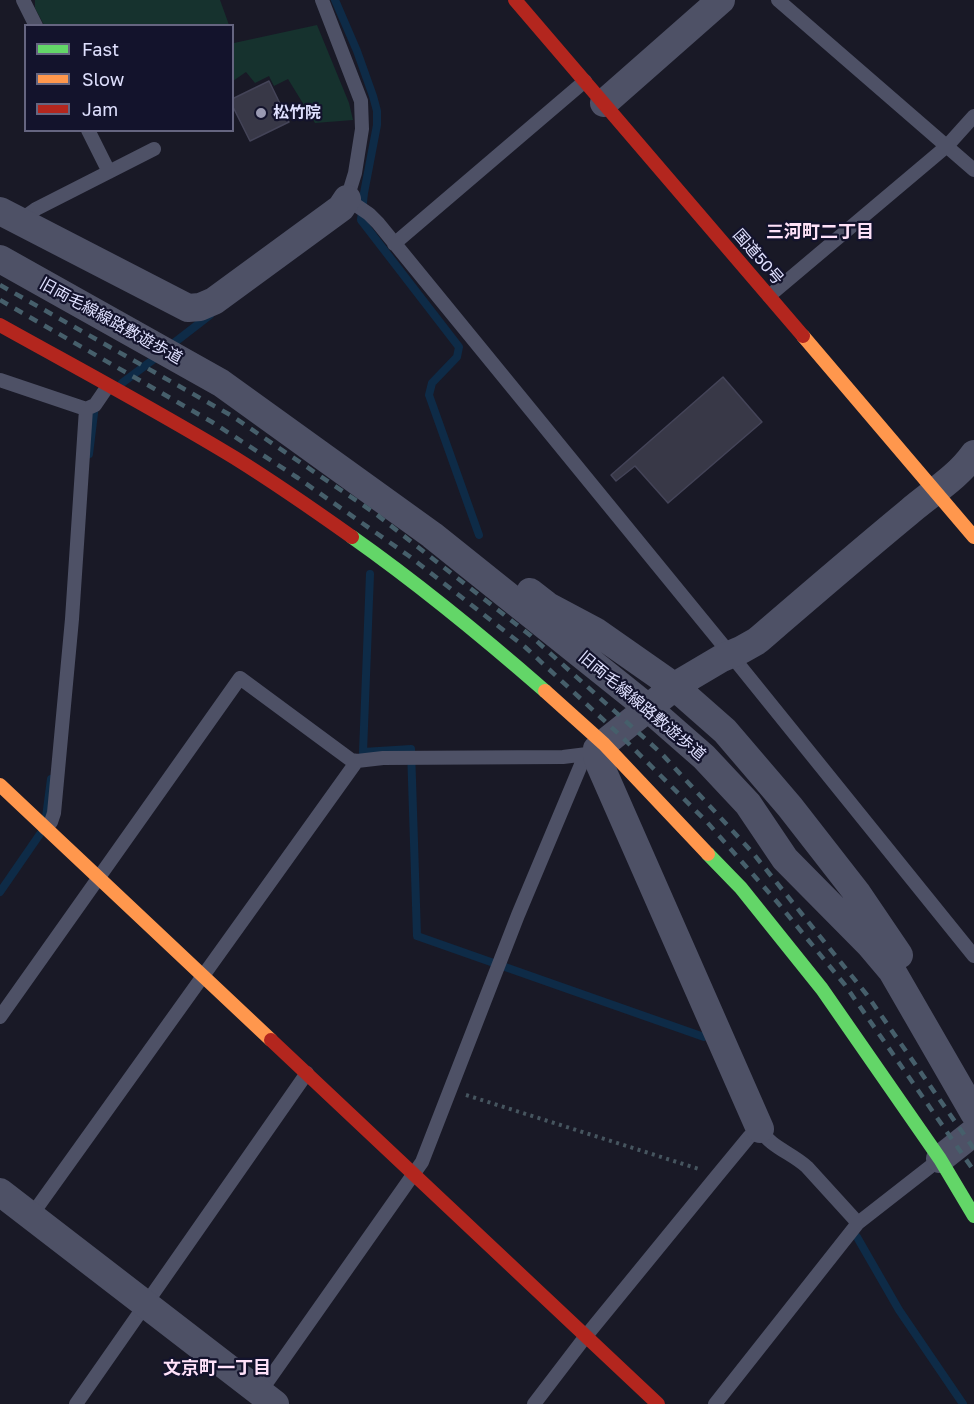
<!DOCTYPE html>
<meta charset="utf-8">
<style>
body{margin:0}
#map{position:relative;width:974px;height:1404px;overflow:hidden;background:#191926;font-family:"Golos Text",sans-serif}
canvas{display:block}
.legend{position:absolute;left:24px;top:24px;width:210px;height:108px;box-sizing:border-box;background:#13132c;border:2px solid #656580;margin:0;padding:8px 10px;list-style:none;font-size:18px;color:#dfe0fe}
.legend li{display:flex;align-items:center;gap:12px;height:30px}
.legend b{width:30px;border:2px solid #656580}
</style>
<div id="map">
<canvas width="974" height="1404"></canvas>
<ul class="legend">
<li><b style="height:8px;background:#63d668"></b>Fast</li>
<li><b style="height:8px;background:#ff974d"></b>Slow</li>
<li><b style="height:8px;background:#b3261e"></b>Jam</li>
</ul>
</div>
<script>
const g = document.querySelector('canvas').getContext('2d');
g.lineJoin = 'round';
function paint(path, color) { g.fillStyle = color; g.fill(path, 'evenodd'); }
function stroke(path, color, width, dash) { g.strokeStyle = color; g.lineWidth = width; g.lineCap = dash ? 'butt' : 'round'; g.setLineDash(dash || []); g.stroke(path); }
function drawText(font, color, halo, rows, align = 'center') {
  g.font = font + ' "Golos Text","Noto Sans JP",sans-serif'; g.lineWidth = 4.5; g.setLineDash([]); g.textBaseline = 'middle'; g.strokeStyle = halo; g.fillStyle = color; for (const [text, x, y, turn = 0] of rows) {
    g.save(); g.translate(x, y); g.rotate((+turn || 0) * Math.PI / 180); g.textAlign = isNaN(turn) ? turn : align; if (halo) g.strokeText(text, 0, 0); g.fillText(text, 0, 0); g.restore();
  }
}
const green = new Path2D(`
 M35,0H220L229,25H44L35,8Z
 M317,25L349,103L353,120L315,123L288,79L274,86L269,76L255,83L246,72L233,81V38L234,43Z`);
const stream = new Path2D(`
 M335,0L357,51L373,96L377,111V125L364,193L361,220L459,347L457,357L432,383L429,395L479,535
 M170,346L210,315
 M122,383L158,356
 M89,454L95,405L96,404
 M370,574L363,752L411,749L417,936L704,1037
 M46,817L51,779
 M0,892L40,834
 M857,1237L899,1310L963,1404`);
const building = new Path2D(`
 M269,81L289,122L250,141L232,105V99Z
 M723,377L762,422L668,503L635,466L616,481L611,475Z`);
const path = new Path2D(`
 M466,1095L699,1169`);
const lane = new Path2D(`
 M23,0L36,26
 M322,0L361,101L362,129L355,173L347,199L369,214L378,223L731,655L974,956
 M778,0L974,170
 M88,130L109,172
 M24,222L29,214L36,209L154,149
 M394,244L585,81
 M769,296L947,146L974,116
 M0,380L86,409L95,405L108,386
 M45,828L51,822L54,813L72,619L86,409
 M0,1017L240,678L351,760L357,761L383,758L563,757L587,754
 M31,1216L357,761
 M258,1395L422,1162L518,915L583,760L587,754L592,751
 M76,1404L307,1073
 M534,1404L586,1336L716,1177L749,1137L760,1129C770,1147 792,1153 807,1167L858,1223
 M715,1404L858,1223L940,1159`);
const street = new Path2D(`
 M604,103L721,0
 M0,211L188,308L200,307L214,301L341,208L347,199
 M0,259L221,383L432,535L648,708L704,757L748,804L785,859L870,945L892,971L974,1113
 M530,592L548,606L595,631L675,687L725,731L790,807L857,893L899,955
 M760,1129L600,765L597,756V749L678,684L722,658L741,650L757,641C807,598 858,554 909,512C931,493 957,478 974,454
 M940,1159L974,1132
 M0,1192L275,1404`);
const fast = new Path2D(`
 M352,537C420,585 482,636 545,691
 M708,854L741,888L822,989L940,1159L974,1216`);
const slow = new Path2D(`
 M803,336L974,537
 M545,691L604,744L708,854
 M0,785L271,1040`);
const jam = new Path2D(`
 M515,0L803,336
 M0,325C79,369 158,411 235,458C275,483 314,510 352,537
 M271,1040L658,1404`);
const rail = new Path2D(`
 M0,285L232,416L376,514L531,636L661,753L752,852L867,995L974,1149
 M0,300L212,422L298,478L409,556L525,647L623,738L707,822L778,903L845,985L974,1171`);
const markers = [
 [261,113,6,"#9a9ab2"]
];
const poiNames = [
 ["松竹院",273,113]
];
const streetNames = [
 ["国道50号",758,257,49],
 ["旧両毛線線路敷遊歩道",111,321,29],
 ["旧両毛線線路敷遊歩道",642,706,40]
];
const neighbourhoodNames = [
 ["三河町二丁目",820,232],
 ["文京町一丁目",217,1368]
];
paint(green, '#16322e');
stroke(stream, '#0e2b47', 8);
paint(building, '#383847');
stroke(building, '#444458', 1.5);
stroke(path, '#46555f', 4, [3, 4.5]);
stroke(lane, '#4e5166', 14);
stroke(street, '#4e5166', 28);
stroke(fast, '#63d668', 14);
stroke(slow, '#ff974d', 14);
stroke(jam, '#b3261e', 14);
stroke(rail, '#465f6b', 4.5, [9, 8]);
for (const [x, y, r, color] of markers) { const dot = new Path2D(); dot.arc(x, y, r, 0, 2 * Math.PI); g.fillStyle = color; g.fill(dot); stroke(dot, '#13132c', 2); }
drawText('bold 16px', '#dfe0fe', '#13132c', poiNames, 'left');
drawText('16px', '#dfe0fe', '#13132c', streetNames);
drawText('bold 18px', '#fee1f8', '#13132c', neighbourhoodNames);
</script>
